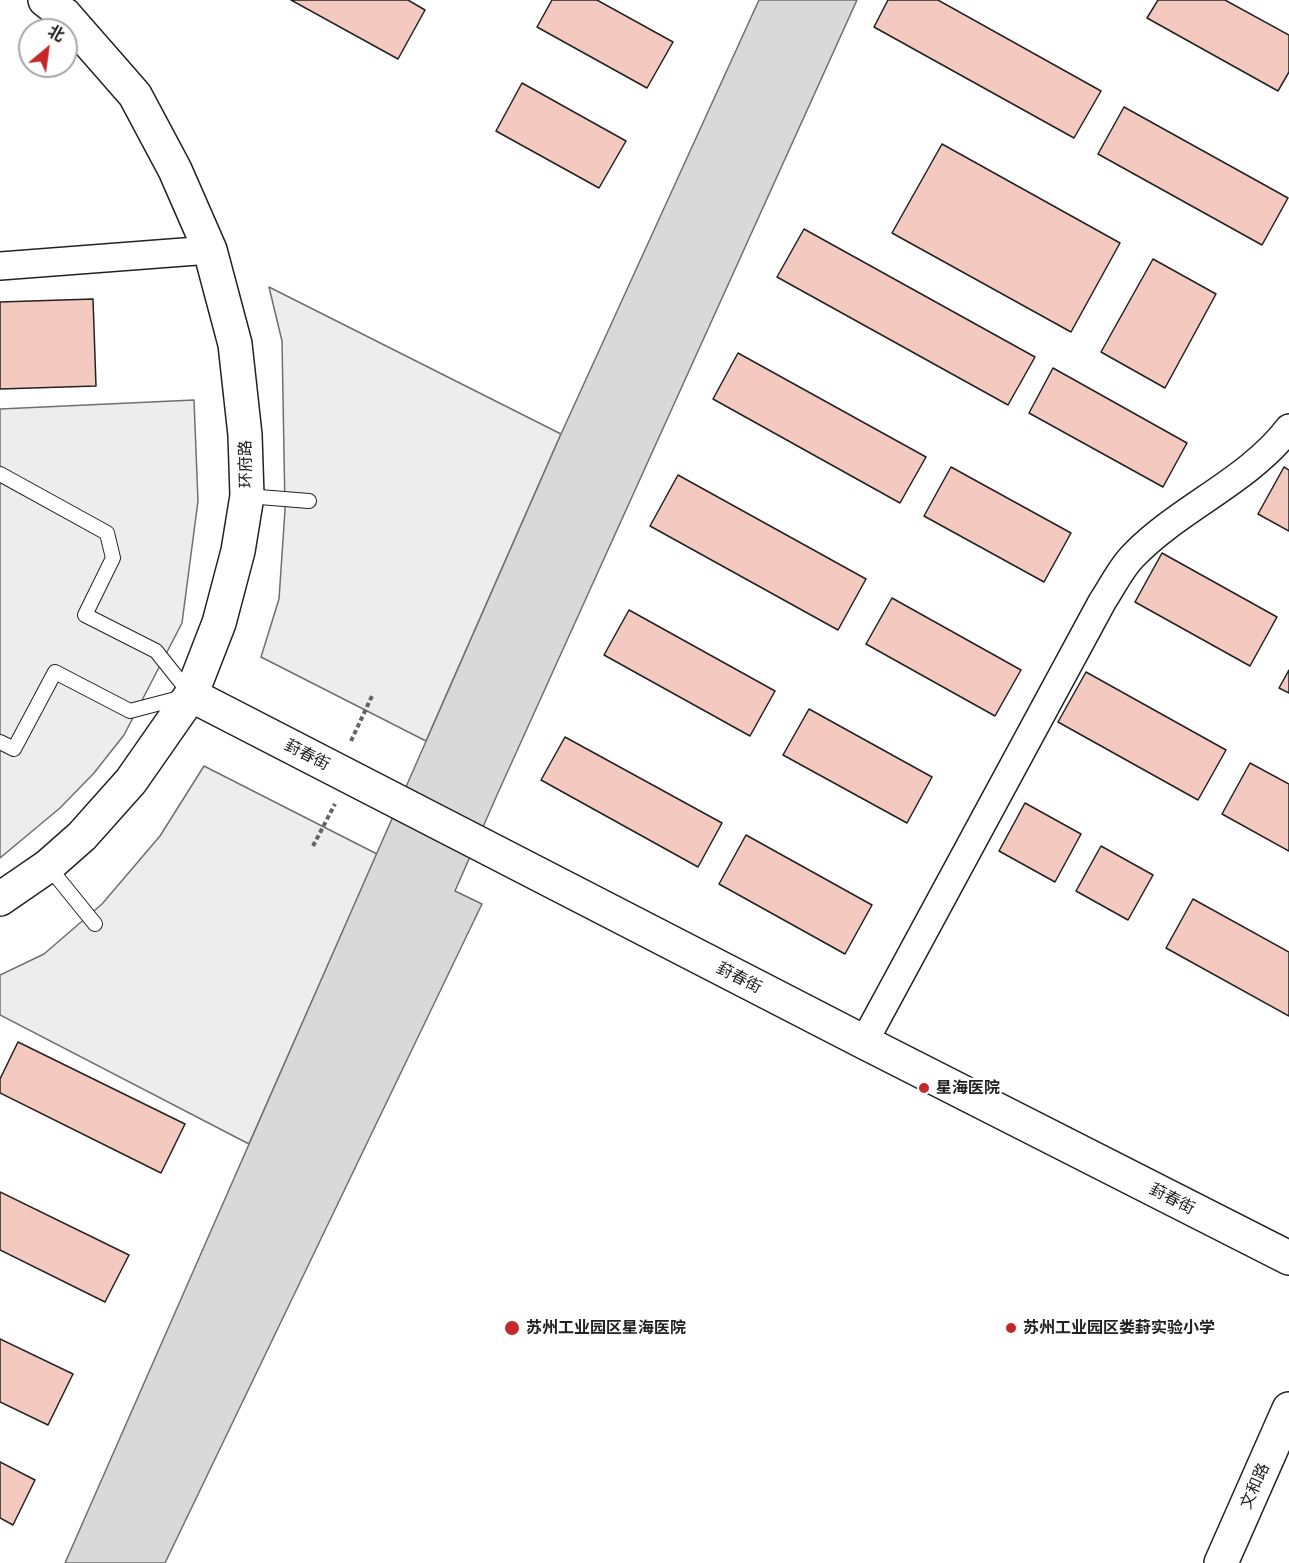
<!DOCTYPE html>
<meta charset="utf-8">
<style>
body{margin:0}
#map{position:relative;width:1289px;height:1563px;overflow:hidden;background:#fff;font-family:"Crimson Pro","Noto Sans SC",serif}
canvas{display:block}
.north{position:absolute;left:18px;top:18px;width:60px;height:60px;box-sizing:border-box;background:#fff;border:2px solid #a7a7a7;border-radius:50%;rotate:29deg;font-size:16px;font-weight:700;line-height:24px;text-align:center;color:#222}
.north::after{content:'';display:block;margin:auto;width:21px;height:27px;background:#c62828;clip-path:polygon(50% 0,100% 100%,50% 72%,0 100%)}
</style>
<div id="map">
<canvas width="1289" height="1563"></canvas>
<div class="north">北</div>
</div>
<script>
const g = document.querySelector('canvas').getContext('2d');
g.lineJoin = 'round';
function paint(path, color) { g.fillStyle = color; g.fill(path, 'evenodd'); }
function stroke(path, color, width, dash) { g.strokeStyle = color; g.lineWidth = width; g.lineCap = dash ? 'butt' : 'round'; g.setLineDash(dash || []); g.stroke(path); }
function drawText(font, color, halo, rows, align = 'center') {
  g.font = font + ' "Crimson Pro","Noto Sans SC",serif'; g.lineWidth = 4.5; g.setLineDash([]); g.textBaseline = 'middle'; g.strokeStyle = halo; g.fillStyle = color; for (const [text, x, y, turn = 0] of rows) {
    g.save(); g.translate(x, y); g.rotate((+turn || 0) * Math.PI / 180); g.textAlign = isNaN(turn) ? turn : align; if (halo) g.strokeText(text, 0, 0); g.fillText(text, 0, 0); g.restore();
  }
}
const parking = new Path2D(`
 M269,287L561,434L426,741L261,657L279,599L285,510L282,341Z
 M194,400L198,501L182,623L124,735L94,773L60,808L0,858V409Z
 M204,766L377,854L249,1144L0,1015V975L44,954L102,904L160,836Z`);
const water = new Path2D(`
 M759,0H857L497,795L455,891L482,904L165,1563H65L561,434Z`);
const building = new Path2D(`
 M291,0H408L425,10L398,59Z
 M552,0H597L673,42L647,88L537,27Z
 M888,0H938L1101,91L1074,138L874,27Z
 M1158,0H1225L1289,35V72L1278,91L1147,18Z
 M522,83L626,141L599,188L496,131Z
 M1124,107L1288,198L1262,245L1098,154Z
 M942,144L1120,243L1071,332L892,233Z
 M804,229L1035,357L1008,405L777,277Z
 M1153,259L1216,294L1165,388L1101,352Z
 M93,299L96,386L0,389V302Z
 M738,353L926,457L900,503L713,399Z
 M1053,368L1187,443L1163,487L1029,413Z
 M951,467L1071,533L1044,582L924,516Z
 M1284,467L1289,470V531L1258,514Z
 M678,475L866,579L838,630L650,526Z
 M1162,553L1277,617L1250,666L1135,602Z
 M892,598L1021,670L995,716L866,644Z
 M629,610L775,691L750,736L604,655Z
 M1289,670V693L1279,688Z
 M1086,672L1226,750L1198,800L1058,722Z
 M809,709L932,777L907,823L783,755Z
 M565,737L722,823L698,867L541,780Z
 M1250,763L1289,784V851L1222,814Z
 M1025,803L1081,834L1055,882L999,851Z
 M746,835L872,905L845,954L719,884Z
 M1101,846L1153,875L1128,920L1076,891Z
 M1193,899L1289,952V1016L1166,948Z
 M18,1042L185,1124L161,1173L0,1093V1079Z
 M0,1192L129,1255L105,1302L0,1250Z
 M0,1339L73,1374L48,1425L0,1402Z
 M0,1462L35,1480L13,1525L0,1518Z`);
const path = new Path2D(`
 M351,741L372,696
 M313,846L335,804`);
const lane = new Path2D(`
 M0,474L107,533L113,558L85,615L156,651L191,695L130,711L55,672L14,749L0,742
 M247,496L309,501
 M48,866L95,924`);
const street = new Path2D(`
 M0,266L210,250
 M864,1042L1102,602C1112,587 1121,568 1133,556C1179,508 1249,481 1289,428`);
const secondary = new Path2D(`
 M191,695L864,1042L1289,1258
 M0,899L48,866L82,836L131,781L191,695L219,623L238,551L247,496L245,435L235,344L210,250L175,170L135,95L65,15L45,0
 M1221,1563L1289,1409`);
const markers = [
 [924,1088,6,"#c62828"],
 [512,1328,8,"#c62828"],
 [1011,1328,6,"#c62828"]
];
const streetNames = [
 ["环府路",246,464,-91],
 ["葑春街",307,755,27],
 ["葑春街",739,978,27],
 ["葑春街",1172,1199,27],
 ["文和路",1255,1486,-66]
];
const poiNames = [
 ["星海医院",936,1088],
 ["苏州工业园区星海医院",526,1328],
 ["苏州工业园区娄葑实验小学",1023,1328]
];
paint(parking, '#ededed');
stroke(parking, '#6f6f6f', 1.5);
paint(water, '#d9d9d9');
stroke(water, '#6f6f6f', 1.5);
paint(building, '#f3c9c0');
stroke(building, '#222', 1.5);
stroke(lane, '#222', 16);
stroke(street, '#222', 30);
stroke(secondary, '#222', 36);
stroke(path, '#646464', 4, [4.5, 3]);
stroke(lane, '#fff', 14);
stroke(street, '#fff', 27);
stroke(secondary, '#fff', 33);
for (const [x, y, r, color] of markers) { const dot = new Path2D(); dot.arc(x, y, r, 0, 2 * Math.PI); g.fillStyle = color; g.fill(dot); stroke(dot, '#fff', 2); }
drawText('16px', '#222', '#fff', streetNames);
drawText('bold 16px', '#222', '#fff', poiNames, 'left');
</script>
